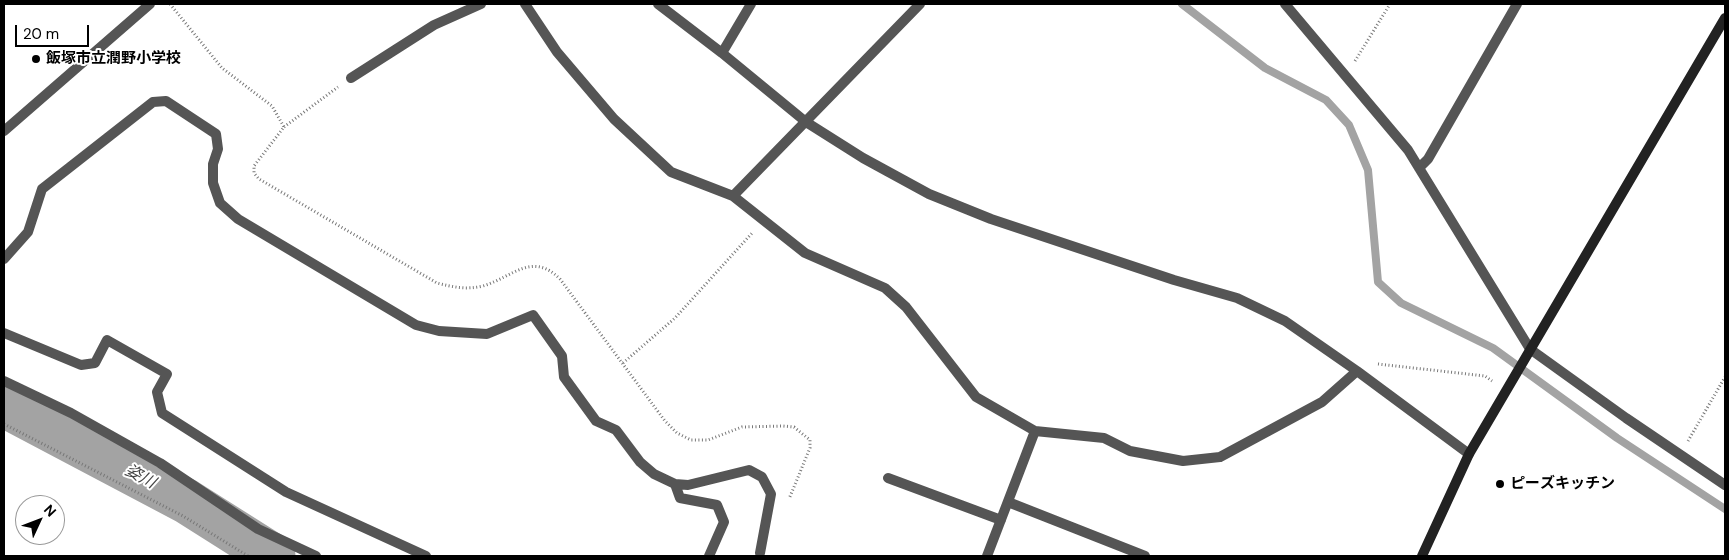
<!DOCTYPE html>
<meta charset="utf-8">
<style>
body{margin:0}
#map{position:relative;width:1729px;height:560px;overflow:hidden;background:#fff;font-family:"DM Sans",sans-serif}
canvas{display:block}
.frame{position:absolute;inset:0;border:5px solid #000;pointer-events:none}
.north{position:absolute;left:15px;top:495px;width:50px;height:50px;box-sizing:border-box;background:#fff;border:1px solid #999;border-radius:50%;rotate:47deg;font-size:14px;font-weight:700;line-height:20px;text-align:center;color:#000}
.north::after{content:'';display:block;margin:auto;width:18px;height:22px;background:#000;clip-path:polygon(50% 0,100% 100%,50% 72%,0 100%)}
.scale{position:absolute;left:15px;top:25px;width:74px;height:22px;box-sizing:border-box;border:2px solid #000;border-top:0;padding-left:6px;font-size:15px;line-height:18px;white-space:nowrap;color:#000;-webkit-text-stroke:4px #fff;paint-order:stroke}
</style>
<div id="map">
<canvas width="1729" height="560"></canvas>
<div class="frame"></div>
<div class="north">N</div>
<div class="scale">20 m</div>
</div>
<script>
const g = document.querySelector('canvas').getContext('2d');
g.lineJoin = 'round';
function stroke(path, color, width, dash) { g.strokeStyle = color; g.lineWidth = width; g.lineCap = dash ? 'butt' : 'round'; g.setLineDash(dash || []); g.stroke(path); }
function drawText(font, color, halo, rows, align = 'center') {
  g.font = font + ' "DM Sans","Noto Sans JP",sans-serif'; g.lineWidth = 4; g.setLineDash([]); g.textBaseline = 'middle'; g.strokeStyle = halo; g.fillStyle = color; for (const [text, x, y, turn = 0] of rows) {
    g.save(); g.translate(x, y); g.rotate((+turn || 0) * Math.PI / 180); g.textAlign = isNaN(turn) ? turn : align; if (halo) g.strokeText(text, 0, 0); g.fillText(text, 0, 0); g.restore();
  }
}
const stream = new Path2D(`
 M1182,4L1265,68L1326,100L1349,125L1368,170L1378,282L1401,303L1493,348L1617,438L1725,509`);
const river = new Path2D(`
 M4,405L186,501L273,556`);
const path = new Path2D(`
 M170,4L222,68L272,106L284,127L254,166V173L259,179L437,283C453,287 466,290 483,286C513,277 532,251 560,279L665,421L677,433L691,440H708L742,427L783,426L794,427L810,440V448L789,499
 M1355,61L1390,4
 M284,127L338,87
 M623,363L675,318L753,232
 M1378,364L1485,376L1492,381
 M4,424L183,516L248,556
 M1688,441L1725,377`);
const lane = new Path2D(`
 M4,259L28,232L42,189L153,102L166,101L216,134L218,149L213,164V183L220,203L238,219L416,325L439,331L487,334L533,315L562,356L564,377L596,421L616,430L640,462L654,474L675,484L688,485L749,470L762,477L771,494L760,553
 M4,333L81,365L95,363L107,340L167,374L157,392L162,413L286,492L426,556
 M675,484L680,498L717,505L724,522L709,556`);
const street = new Path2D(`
 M525,4L557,52L614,119L671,172L733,196L805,253L885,288L906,307L976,397L1035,431L1104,438L1130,451L1183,461L1220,457L1322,402L1357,371
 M658,4L722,53L806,122L863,158L929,194L991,219L1174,280L1237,298L1285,321L1357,371L1469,454
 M1285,4L1408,150L1530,349L1626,418L1725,485
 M722,53L751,4
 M351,78L434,25L481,4
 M4,131L150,4
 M1419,168L1428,159L1517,4
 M733,196L920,4
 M4,381L71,413L160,463L258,529L316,556
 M888,478L1001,520
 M1008,502L1145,556
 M987,556L1035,431`);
const secondary = new Path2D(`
 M1422,556L1469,454L1725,18`);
const markers = [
 [36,59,5,"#000"],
 [1500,484,5,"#000"]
];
const poiNames = [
 ["飯塚市立潤野小学校",46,59],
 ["ピーズキッチン",1510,484]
];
const waterNames = [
 ["姿川",140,477,28]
];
stroke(stream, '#a3a3a3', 8);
stroke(river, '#a3a3a3', 45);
stroke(path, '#777', 3, [1, 2.5]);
stroke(lane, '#555', 10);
stroke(street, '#555', 10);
stroke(secondary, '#222', 10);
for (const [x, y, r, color] of markers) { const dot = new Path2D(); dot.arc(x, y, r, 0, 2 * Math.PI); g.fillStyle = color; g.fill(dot); stroke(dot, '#fff', 2); }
drawText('bold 15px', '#000', '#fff', poiNames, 'left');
drawText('italic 16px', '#444', '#fff', waterNames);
</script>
